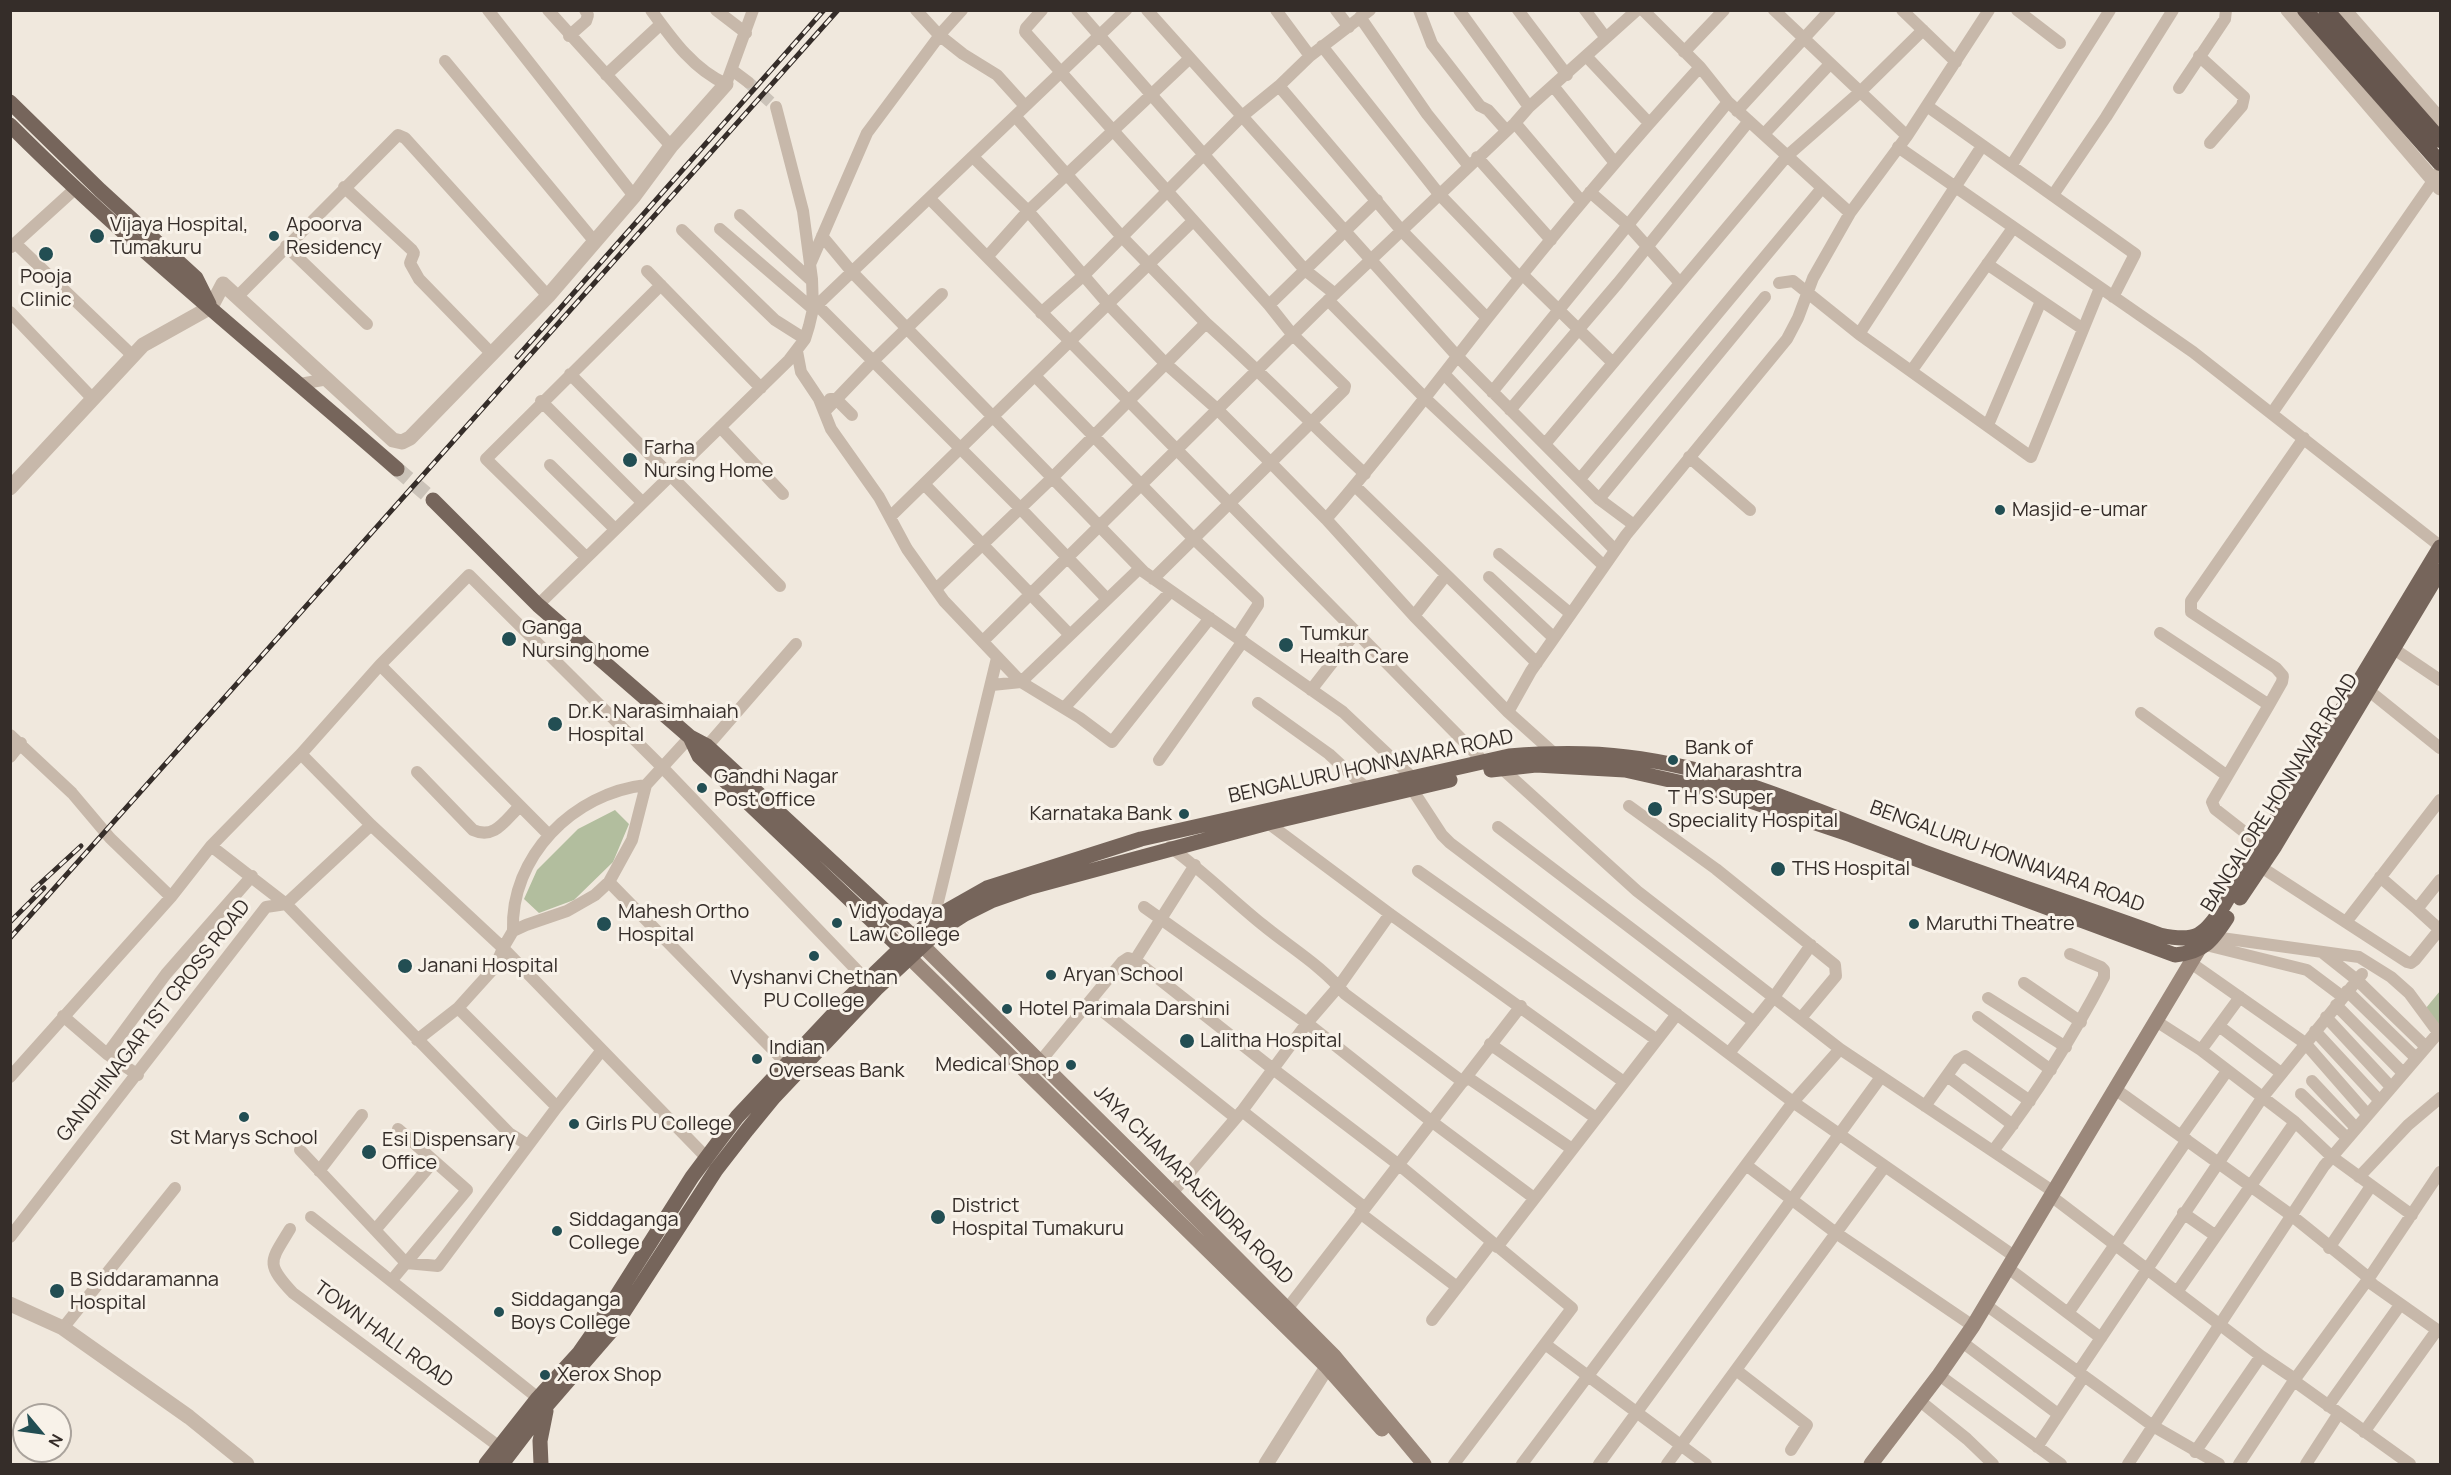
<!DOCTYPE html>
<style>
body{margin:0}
#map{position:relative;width:2451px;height:1475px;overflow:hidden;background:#f0e8dd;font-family:Manrope,sans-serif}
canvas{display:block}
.frame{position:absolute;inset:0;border:12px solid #352d29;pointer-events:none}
.north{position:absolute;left:12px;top:1403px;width:60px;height:60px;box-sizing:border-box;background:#f8f2e9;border:2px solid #aaa39c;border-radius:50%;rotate:119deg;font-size:16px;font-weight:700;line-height:24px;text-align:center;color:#352d29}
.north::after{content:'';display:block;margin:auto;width:21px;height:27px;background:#224e53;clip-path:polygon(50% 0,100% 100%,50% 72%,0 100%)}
</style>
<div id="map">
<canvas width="2451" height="1475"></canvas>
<div class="frame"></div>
<div class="north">N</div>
</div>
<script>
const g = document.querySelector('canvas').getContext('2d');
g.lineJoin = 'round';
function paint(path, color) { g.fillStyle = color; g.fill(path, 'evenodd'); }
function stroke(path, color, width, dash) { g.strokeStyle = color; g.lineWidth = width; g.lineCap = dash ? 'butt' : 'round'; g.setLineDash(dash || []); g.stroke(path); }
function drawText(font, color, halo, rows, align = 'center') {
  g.font = font + ' Manrope,sans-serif'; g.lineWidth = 6; g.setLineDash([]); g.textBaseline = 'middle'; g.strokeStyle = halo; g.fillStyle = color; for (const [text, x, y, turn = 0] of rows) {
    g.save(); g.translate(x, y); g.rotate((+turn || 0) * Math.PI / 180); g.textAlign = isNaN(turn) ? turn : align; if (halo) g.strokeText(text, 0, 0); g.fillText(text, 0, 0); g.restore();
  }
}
const green = new Path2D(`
 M615,810L629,824L613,862L574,900L539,913L524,899L537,870L578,829Z
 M2440,991V1028L2426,1008Z`);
const minorTunnel = new Path2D(`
 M748,82L776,107`);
const primaryTunnel = new Path2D(`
 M397,469L433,500`);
const minor = new Path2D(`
 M488,10L634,196
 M548,10L671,146
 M651,10C672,39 693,69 726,84L753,10
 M716,10L746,33
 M916,10L939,35L963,54L997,75L1025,106
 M1042,10L1026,28L1025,32L1269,305L1292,334L1345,386L1344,390L1153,579
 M1077,10L1305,270L1335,294
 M1147,10L1457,356L1599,499L1634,525
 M1276,10L1310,56
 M1336,10L1349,27
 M1419,10L1432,44L1480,106L1488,110L1505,129
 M1459,10L1529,107
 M1518,10L1567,75
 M1585,10L1606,38
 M1774,10L1907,136
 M1902,10L1956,62
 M2017,10L2060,43
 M1360,17L1427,114L1468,165
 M569,36L586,21L588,15L585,10
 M1322,46L1439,194L1520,278
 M1684,52L1724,10
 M1586,56L1649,123
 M2199,56L2244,97L2242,106L2210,143
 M445,61L595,242
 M1700,67L1728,102L1850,213
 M732,70L748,82
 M606,75L661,24
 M1279,86L1401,230L1487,318
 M1554,87L1615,163
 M2179,88L2225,19L2226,10
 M1927,106L2135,254L2113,297
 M1737,111L1830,10
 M1515,123L1582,202
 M1764,134L1830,64
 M1898,147L2193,352L2440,546
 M973,157L1028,211L1109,305L1165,363L1217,409L1271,463L1326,519L1414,616L1508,712L1557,756
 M1477,157L1551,240
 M2011,166L2110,10
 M344,187L412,250L414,253L410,263L419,279L491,353
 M1590,192L1628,225L1680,283
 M2053,195L2106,117L2173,10
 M930,199L1489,767
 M740,215L812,281
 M720,229L813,309L1126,10
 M682,230L775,320L805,339
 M822,236L852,272L1144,572L1343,712L1413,778
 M15,243L133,356
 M286,246L367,324
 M11,247L76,188
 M987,257L1028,211L1190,58
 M811,262L867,133L943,31L962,10
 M1987,264L2083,329
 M647,271L761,388
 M1523,275L1613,363
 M1779,283L1793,281L1859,334L2031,457L2100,288
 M238,296L398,135L405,138L548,296
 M1328,300L1425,398L1604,566
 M817,305L1020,508L1107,599
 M1269,305L1377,200
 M10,312L93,399
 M1041,313L1084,275L1241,117L1279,86L1310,56L1370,10
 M1206,323C1261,372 1311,424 1365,474
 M1859,334L1982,146
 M797,351L801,372L819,399L831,429L879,497L907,549L944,601L1021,682L1080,718L1112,742L1210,618
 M1912,370L2013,228
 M570,374L780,586
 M1444,374L1615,550
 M1036,377L1194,539L1258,600V605L1237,637
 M300,384L328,379
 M1492,392L1728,102
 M830,399H836L852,415
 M541,401L642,502
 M1510,410L1618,283L1749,121
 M825,411L872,362L942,294
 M2272,413L2440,171
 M1988,425L2041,301
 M720,427L783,494
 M1545,444L1787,156L1860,92L1923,30
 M1689,457L1750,510
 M550,465L615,529
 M1580,479L1822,188
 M924,484L1070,635
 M1355,486L1537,663
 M1599,499L1765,297
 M890,517L1193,221
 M1326,519C1382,455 1433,387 1485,321C1554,234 1625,149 1700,67L1643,10
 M1499,554L1571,614
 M586,557L486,459L661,285
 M1489,577L1554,638
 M936,589L1052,478L1206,323L1122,237L1015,116
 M538,605L789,360L805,339L809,326L813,309L812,279L803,211L776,107
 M1414,616L1446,575
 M2160,633L2269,705
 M983,641L1320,308L1515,123L1529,107L1637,10
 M2394,649L2440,680
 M380,665L549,835
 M992,685L1021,682L1140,568
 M1311,690L1356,632
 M2368,690L2440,748
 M1258,703L1329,754L1367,789
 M1064,708L1171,591
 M1508,712L1531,671L1626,535L1787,339L1798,318L1813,278L1850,213L1907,136L1989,10
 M2141,713L2226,775
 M10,735L72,793L110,838L171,897
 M690,737L646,785L632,840L609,882L595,895L567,911L526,925L513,931L503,948L706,1157
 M702,752L796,644
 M301,754L371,825L503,948L495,967L458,1008L557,1107L602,1050
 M10,757L21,743
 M1159,760L1243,641
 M1498,765L1637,891L1840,1049L2054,1192
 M417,772L473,830C495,840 505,820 520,806
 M1412,789L1442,835L1450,843L1793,1102L2014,1256
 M1629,806L1716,869L1835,965L1836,976L1801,1018
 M1268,823L1390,914L1624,1082
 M1498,827L1754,1022
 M2261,845L2215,809L2212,802L2269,705L2282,682L2283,676L2276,668L2191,612V601L2304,438
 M211,846L286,904L509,1133L528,1145
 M1170,847C1203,871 1232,900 1263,925C1291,948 1322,966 1345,994L1463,1082
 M2261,867L2407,962L2411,963L2415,960L2440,929
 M1418,871L1657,1040
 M2380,877L2417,909L2440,880
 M609,882L787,1064
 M1144,907L1307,1023L1431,1121L1534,1198
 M2417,909L2440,930
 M934,918L997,658
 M2346,922L2440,800
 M513,931C510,857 573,793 646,785
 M2214,937L2359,957L2391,977L2409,993L2440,1035
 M2206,945L2307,970L2343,997
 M2323,953L2357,980L2426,1047
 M1135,960L1195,865
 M2191,963L2305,1043L2367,1114
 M2024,983L2081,1022
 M2347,991L2416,1058
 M1988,998L2066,1047
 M1091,1002L1236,1118
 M2336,1005L2403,1073
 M63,1016L107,1054L138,1075
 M1978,1017L2051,1070
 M2326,1017L2391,1087
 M2156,1021L2201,1050L2295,1122L2331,1156L2412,1215
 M2219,1026L2281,1073
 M2315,1031L2379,1100
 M417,1040L458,1008
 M1490,1044L1596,1118
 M2201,1050L2240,997
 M1729,1053L1774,997L1811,945
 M107,1054L166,974L252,876
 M1034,1069L1122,962L1128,958L1135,960L1273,1069L1399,1165L1572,1308L1454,1464
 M1947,1076L2013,1125
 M10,1077L171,897L211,846L301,754L380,665L469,575L663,768L872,986
 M1467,1077L1572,1149
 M2312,1081L2355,1127
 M2115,1089L2291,1215L2369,1278L2372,1284L2440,1332
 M2301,1094L2346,1137
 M1925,1106L1958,1060L1965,1056L2030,1101
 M1242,1111L1364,1207
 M2181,1136L2227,1071
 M300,1150L406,1263L438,1266L557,1107
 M1993,1151C2035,1096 2072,1039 2104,977V970L2101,967L2070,954
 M1746,1165L1836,1233L1973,1326
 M319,1171L362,1115
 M2359,1177L2408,1125L2440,1098
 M1172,1193L1242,1111L1307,1023L1339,986L1390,914
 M2051,1196L2261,1356L2295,1379L2297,1383L2410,1464
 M1360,1213L1457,1287
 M2183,1213L2216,1236
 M311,1217L538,1398
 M290,1229C270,1262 265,1263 293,1293L505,1451
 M375,1230L434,1161
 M10,1237L266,907L286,904L371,825
 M1497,1247L1677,1014
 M2329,1248L2371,1186
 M2008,1268L2101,1338
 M391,1281L467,1190L398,1129
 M2177,1292L2295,1122
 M1986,1305L2153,1426L2219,1464
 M1287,1309L1521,1006
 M2068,1313L2187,1140
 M1432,1320L1492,1242
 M63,1328L175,1188
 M1962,1342L2058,1414
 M1545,1344L1706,1464
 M1736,1370L1807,1425L1791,1450
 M2078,1372L2262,1098L2362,974
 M1939,1375L2061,1464
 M1920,1401L1967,1439L1993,1464
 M2328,1406L2400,1305
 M2364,1432L2437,1330
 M2037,1447L2084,1376
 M2195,1452L2261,1356
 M1522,1464L1793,1102L1840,1049
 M1599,1464L1881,1077
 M1667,1464L1885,1166
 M2128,1464L2324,1166L2439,1032
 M2239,1464L2295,1379L2369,1278L2440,1172
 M2306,1464L2339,1413`);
const tertiary = new Path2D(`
 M2288,10L2440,188
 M2344,10L2440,120
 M10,488L143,345L211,307L223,284L393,440L402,442L410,438L548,296L634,196L671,146L726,84
 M10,1304L63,1328L189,1417L247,1464
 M1266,1464L1334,1356`);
const secondary = new Path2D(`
 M922,945L1137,1158L1334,1356L1424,1464
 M909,957L1327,1367L1382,1429
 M1871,1464L1939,1375L1973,1326L2199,949L2200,940`);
const primary = new Path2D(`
 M10,102L100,190L196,278L209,304
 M10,125C132,247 267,355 397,469
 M433,500L538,605L690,737L707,746L920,943
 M690,737L699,756L907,954
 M1491,770L1536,765L1625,770L1723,792L1851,835L2175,955C2204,952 2212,941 2227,918
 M2240,898L2275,846L2440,571
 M486,1464L538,1398L579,1353L593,1333L692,1177L737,1117L845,1002L901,948L934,918L987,888L1141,839L1509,756C1548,753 1588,752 1627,757C1730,769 1828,816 1924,852C2002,881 2081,906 2160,935C2197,943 2204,936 2224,905L2440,547
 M502,1464L547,1405L612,1330L716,1170L747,1130L774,1097L876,989L937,932L965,914L991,901L1031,887L1268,823L1450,780
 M541,1464L540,1441L546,1411`);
const trunk = new Path2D(`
 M2305,10L2440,163
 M2326,10L2440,140`);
const rail = new Path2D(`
 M517,357L824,10
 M33,890L81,846
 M10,922L44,888
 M10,938L838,10`);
const markers = [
 [97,236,8,"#224e53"],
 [274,236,6,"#224e53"],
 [46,254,8,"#224e53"],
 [630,460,8,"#224e53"],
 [2000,510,6,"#224e53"],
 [509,639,8,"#224e53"],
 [1286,645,8,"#224e53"],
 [555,724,8,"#224e53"],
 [1673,760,6,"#224e53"],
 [702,788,6,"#224e53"],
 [1655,809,8,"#224e53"],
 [1184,814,6,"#224e53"],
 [1778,869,8,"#224e53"],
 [837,923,6,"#224e53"],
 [604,924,8,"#224e53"],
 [1914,924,6,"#224e53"],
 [814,956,6,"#224e53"],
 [405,966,8,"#224e53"],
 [1051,975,6,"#224e53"],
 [1007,1009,6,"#224e53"],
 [1187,1041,8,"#224e53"],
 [757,1059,6,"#224e53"],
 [1071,1065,6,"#224e53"],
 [244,1117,6,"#224e53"],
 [574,1124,6,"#224e53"],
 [369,1152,8,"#224e53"],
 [938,1217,8,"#224e53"],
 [557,1231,6,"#224e53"],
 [57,1291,8,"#224e53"],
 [499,1312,6,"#224e53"],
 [545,1375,6,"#224e53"]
];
const poiNames = [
 ["Vijaya Hospital,",110,225],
 ["Tumakuru",110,248],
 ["Apoorva",286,225],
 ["Residency",286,248],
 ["Pooja",46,277,"center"],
 ["Clinic",46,300,"center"],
 ["Farha",644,448],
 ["Nursing Home",644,471],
 ["Masjid-e-umar",2012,510],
 ["Ganga",522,628],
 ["Nursing home",522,651],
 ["Tumkur",1300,634],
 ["Health Care",1300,657],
 ["Dr.K. Narasimhaiah",568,712],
 ["Hospital",568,735],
 ["Bank of",1685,748],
 ["Maharashtra",1685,771],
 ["Gandhi Nagar",714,777],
 ["Post Office",714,800],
 ["T H S Super",1668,798],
 ["Speciality Hospital",1668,821],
 ["Karnataka Bank",1172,814,"right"],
 ["THS Hospital",1792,869],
 ["Mahesh Ortho",618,912],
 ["Hospital",618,935],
 ["Vidyodaya",849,912],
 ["Law College",849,935],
 ["Maruthi Theatre",1926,924],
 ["Janani Hospital",418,966],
 ["Aryan School",1063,975],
 ["Vyshanvi Chethan",814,978,"center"],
 ["PU College",814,1001,"center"],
 ["Hotel Parimala Darshini",1019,1009],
 ["Lalitha Hospital",1200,1041],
 ["Indian",769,1048],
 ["Overseas Bank",769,1071],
 ["Medical Shop",1059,1065,"right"],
 ["Girls PU College",586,1124],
 ["St Marys School",244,1138,"center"],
 ["Esi Dispensary",382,1140],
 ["Office",382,1163],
 ["District",952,1206],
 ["Hospital Tumakuru",952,1229],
 ["Siddaganga",569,1220],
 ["College",569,1243],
 ["B Siddaramanna",70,1280],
 ["Hospital",70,1303],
 ["Siddaganga",511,1300],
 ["Boys College",511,1323],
 ["Xerox Shop",557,1375]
];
const streetNames = [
 ["BENGALURU HONNAVARA ROAD",1371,767,-12],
 ["BANGALORE HONNAVAR ROAD",2280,793,-58],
 ["BENGALURU HONNAVARA ROAD",2007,857,20],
 ["GANDHINAGAR 1ST CROSS ROAD",154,1021,-52],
 ["JAYA CHAMARAJENDRA ROAD",1193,1185,45],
 ["TOWN HALL ROAD",383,1335,36]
];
paint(green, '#b2be9e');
stroke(minorTunnel, '#cbc3b9', 12, [12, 6]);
stroke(primaryTunnel, '#cbc3b9', 15, [15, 8]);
stroke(minor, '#c7b8aa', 12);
stroke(tertiary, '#c7b8aa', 15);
stroke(secondary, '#9b887b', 15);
stroke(primary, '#76655b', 15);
stroke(trunk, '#66564e', 16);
stroke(rail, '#352d29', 5);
stroke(rail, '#f8f2e9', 3, [9]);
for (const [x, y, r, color] of markers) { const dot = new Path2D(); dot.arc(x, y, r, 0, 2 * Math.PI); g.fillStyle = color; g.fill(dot); stroke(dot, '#f8f2e9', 2); }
drawText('20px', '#352d29', '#f8f2e9', poiNames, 'left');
drawText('20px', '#352d29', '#f8f2e9', streetNames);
</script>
